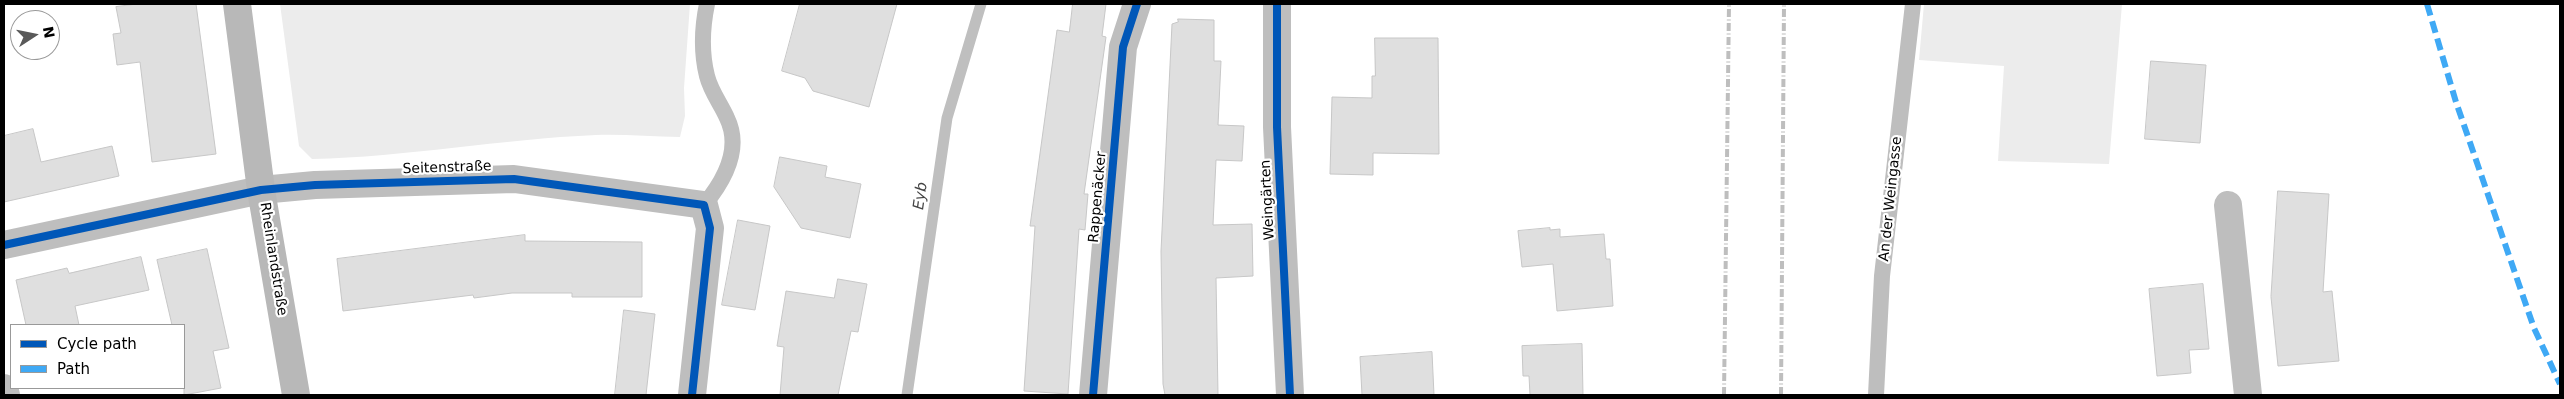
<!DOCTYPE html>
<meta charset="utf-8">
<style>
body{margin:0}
#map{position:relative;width:2564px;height:399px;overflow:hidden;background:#fff;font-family:"DejaVu Sans",sans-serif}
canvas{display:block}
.frame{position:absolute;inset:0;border:5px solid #000;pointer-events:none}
.legend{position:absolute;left:10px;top:324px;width:175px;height:65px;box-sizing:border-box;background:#fff;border:1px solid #999;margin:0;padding:6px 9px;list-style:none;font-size:15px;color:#000}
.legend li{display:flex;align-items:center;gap:10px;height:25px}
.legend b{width:25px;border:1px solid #999}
.north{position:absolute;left:10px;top:10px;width:50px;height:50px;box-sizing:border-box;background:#fff;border:1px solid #999;border-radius:50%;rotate:79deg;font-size:14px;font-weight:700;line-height:20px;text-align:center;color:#000}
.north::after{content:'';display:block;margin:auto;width:18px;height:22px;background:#595959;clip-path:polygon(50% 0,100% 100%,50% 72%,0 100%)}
</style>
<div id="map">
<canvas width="2564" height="399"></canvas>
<div class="frame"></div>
<ul class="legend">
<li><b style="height:6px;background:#0057b8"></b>Cycle path</li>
<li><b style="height:6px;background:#3fa9f5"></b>Path</li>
</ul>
<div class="north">N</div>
</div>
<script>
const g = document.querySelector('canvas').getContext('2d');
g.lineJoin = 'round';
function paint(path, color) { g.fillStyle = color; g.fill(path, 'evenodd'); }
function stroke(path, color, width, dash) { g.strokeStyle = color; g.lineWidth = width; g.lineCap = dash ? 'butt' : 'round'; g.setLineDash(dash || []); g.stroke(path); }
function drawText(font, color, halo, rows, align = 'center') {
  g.font = font + ' "DejaVu Sans",sans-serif'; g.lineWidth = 4.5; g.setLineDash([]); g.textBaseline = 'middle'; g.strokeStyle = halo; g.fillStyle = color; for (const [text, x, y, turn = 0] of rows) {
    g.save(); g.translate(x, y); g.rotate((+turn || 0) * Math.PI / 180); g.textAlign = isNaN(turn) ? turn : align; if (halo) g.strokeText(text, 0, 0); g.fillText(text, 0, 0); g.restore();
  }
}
const green = new Path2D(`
 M280,4H690L684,88L685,116L680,137C652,137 624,134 596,135C501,139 407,157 312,159L299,146Z
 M1924,4H2122L2109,164L1998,161L2004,66L1919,60Z`);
const stream = new Path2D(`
 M907,395L947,118L981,4`);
const building = new Path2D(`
 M137,4H196L216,154L152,162L140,62L117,65L113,34L121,33L116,7Z
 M800,4H897L869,107L813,91L805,78L782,71Z
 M1073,4H1106L1102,36L1106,37L1084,194H1088L1085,230L1079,229L1068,394L1024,391L1035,226H1030L1057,30L1069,32Z
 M1178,19L1214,20V61H1221L1218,125L1244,126L1242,161L1216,160L1213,225L1252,224L1253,276L1216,278L1218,395H1165L1163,384L1161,251L1172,24L1178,22Z
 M1375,38H1438L1439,154L1373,153V175L1330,174L1332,97L1372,98V76H1375Z
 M2151,61L2206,65L2200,143L2145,139Z
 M33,129L41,162L112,146L119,176L4,202V136Z
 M780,157L827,166L825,177L861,184L850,238L801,228L774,187Z
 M2278,191L2329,194L2323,292L2332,291L2339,361L2278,366L2271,297Z
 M738,220L770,226L755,310L722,305Z
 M1550,228V230L1560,229V237L1604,234L1606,259H1610L1613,306L1557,311L1553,264L1522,267L1518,231Z
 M525,235V241L642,242V297H572V293H512L474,298L473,295L343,311L337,259Z
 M207,249L229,348L213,351L221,388L184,395V325H172L157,260Z
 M141,257L149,290L75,306L79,325H26L16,280L67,268L69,273Z
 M838,279L867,284L858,332L851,331L838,395H780L784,347L777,346L786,291L834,298Z
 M2203,284L2209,349L2189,350L2191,373L2157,376L2149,289Z
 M624,310L655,314L646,395H615Z
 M1582,344L1583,395H1530L1529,376H1523L1522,346Z
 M1432,352L1434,395H1362L1360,357Z`);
const lane = new Path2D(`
 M704,205C724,181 742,149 727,118C721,104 711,92 707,76C701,52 702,28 707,4
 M1876,395L1882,276L1913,4`);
const street = new Path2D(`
 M1277,4V127L1290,395
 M2228,205L2248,395
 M4,245L261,190L315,185L514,179L704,205L710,228L692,395
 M4,388L6,395
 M1093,395L1123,47L1137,4`);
const secondary = new Path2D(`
 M237,4L261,190L296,395`);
const rail = new Path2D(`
 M1724,395L1729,4
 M1781,395L1784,4`);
const quiet = new Path2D(`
 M2427,4L2456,102L2534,328L2560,384`);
const cycleway = new Path2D(`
 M1277,4V127L1290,395
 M4,245L261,190L315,185L514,179L704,205L710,228L692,395
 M1093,395L1123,47L1137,4`);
const streetNames = [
 ["Seitenstraße",447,168,-2],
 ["Rappenäcker",1098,197,-85],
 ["An der Weingasse",1891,199,-84],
 ["Weingärten",1268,200,-93],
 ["Rheinlandstraße",273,259,81]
];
const waterNames = [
 ["Eyb",921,196,-82]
];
paint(green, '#ececec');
stroke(stream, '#bfbfbf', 11);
paint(building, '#dfdfdf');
stroke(building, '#c7c7c7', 1);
stroke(lane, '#bebebe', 16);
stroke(street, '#bebebe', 28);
stroke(secondary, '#b8b8b8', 28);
stroke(rail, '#bebebe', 4, [8, 2.5, 1, 2.5]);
stroke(quiet, '#3fa9f5', 6, [12, 6]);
stroke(cycleway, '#0057b8', 8);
drawText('14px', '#000', '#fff', streetNames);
drawText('italic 15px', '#444', '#fff', waterNames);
</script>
